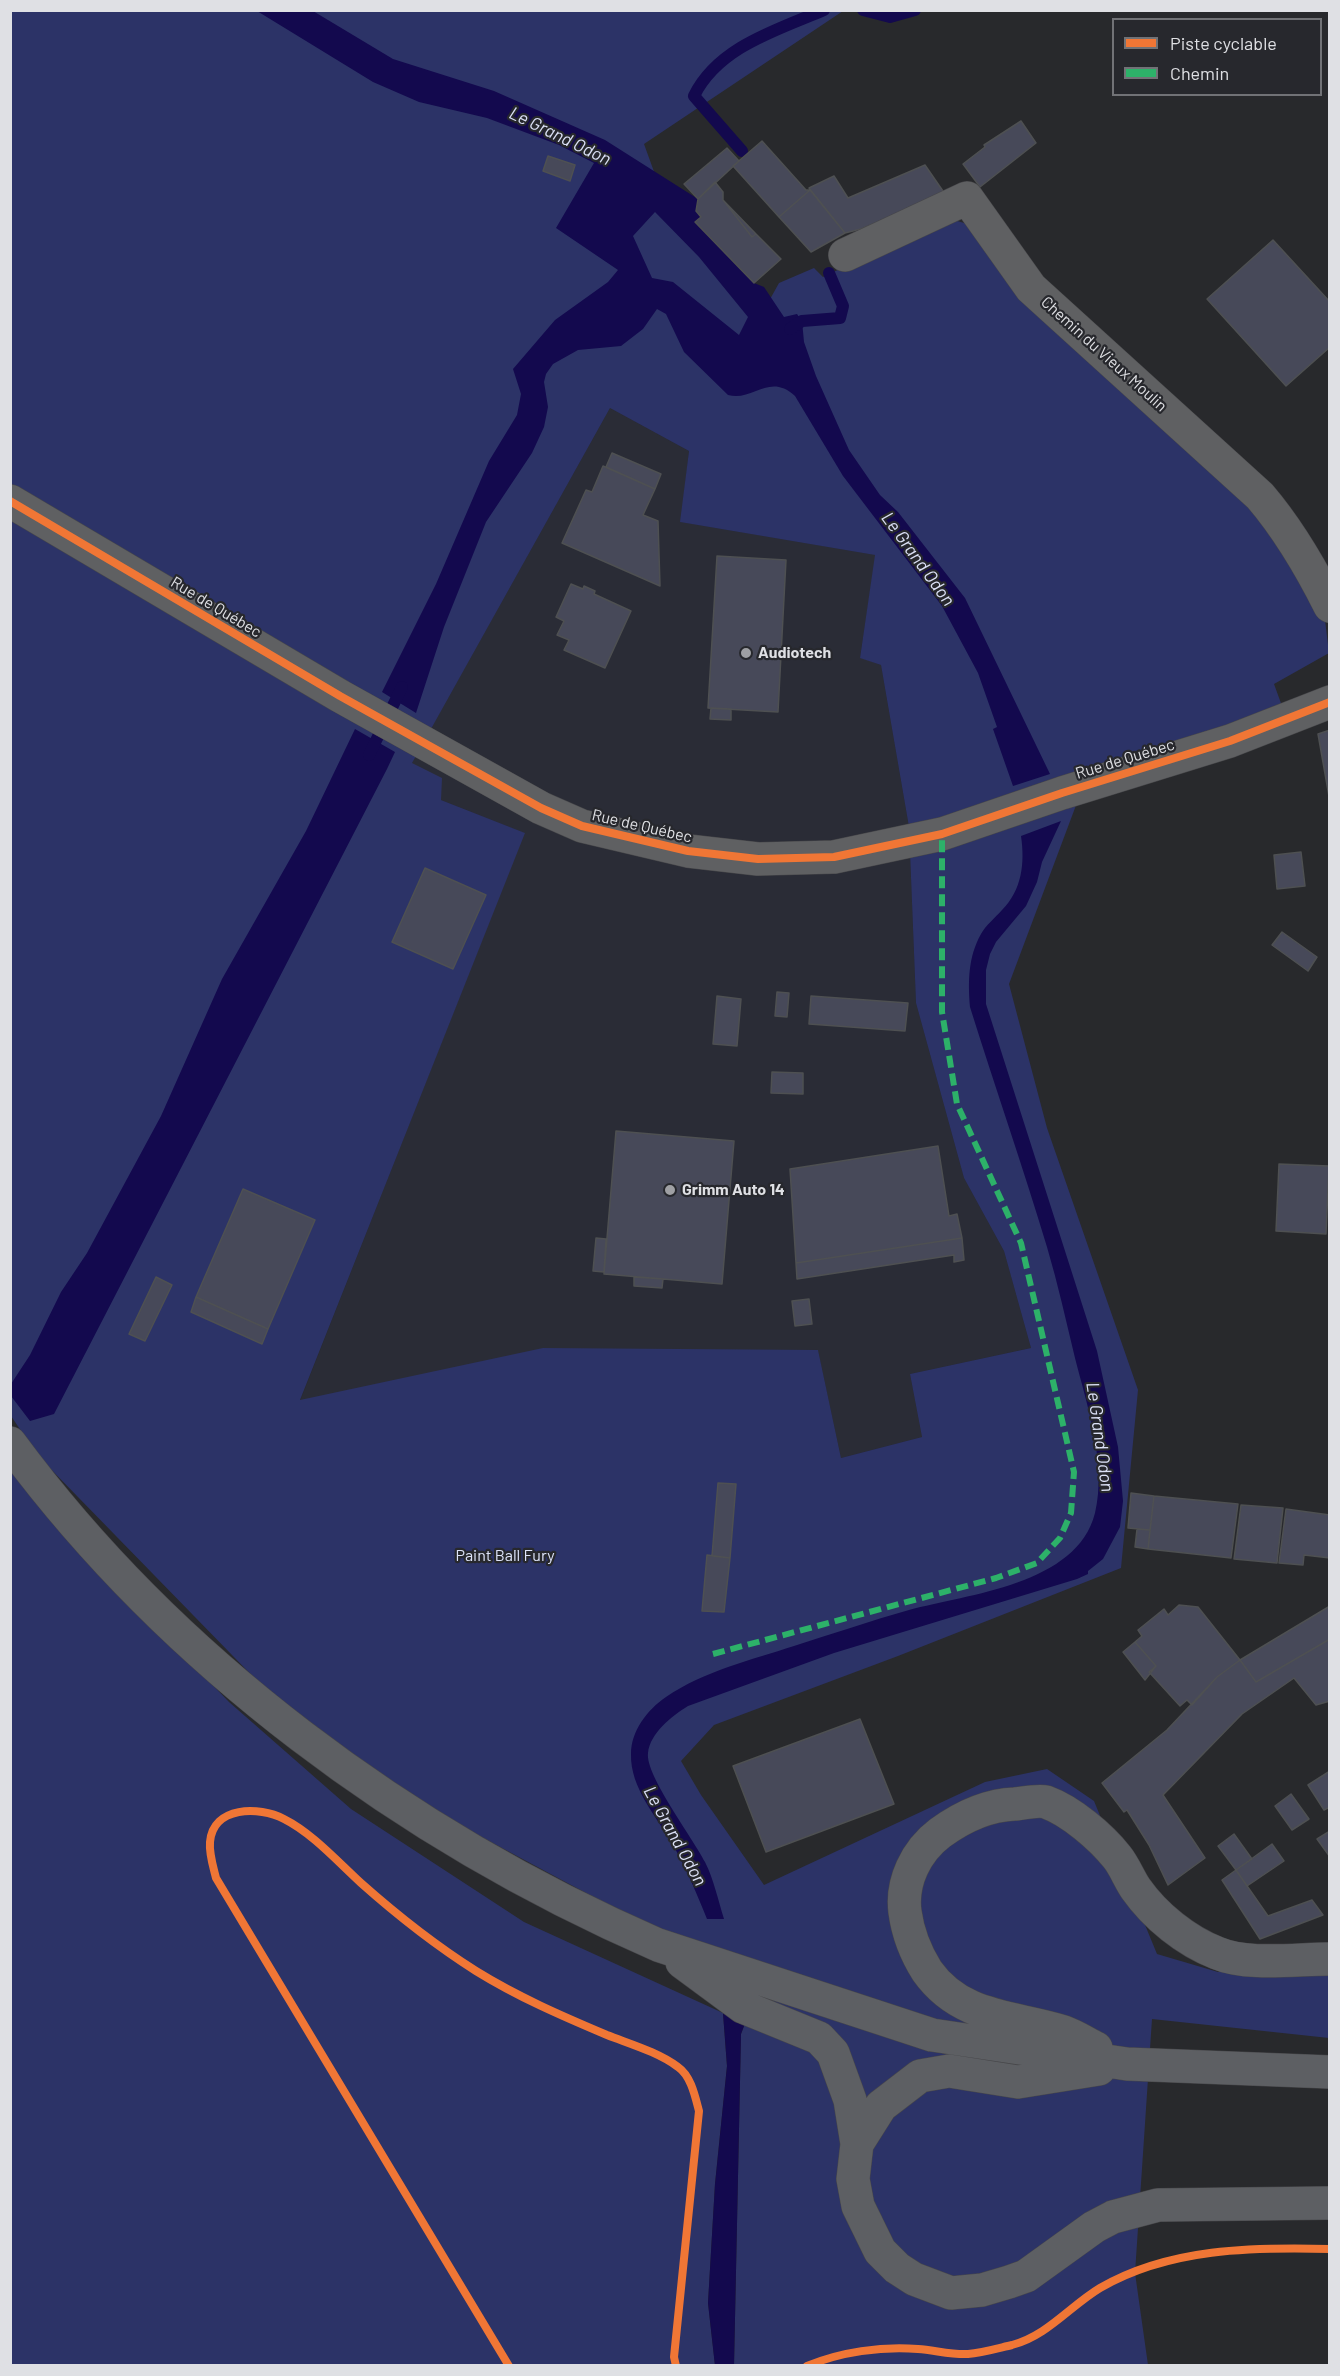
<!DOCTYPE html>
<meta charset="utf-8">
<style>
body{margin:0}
#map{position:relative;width:1340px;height:2376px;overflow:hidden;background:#28292c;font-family:Barlow,sans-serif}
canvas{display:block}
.frame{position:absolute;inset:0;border:12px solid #dfe0e4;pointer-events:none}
.legend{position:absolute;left:1112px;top:18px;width:210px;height:78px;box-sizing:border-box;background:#27282d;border:2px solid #717276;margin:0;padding:8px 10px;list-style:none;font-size:18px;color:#dfe0e4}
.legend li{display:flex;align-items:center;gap:12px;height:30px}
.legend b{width:30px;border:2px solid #717276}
</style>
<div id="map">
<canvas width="1340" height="2376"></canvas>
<div class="frame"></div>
<ul class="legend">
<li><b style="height:8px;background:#f07635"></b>Piste cyclable</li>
<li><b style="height:8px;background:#2db169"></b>Chemin</li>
</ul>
</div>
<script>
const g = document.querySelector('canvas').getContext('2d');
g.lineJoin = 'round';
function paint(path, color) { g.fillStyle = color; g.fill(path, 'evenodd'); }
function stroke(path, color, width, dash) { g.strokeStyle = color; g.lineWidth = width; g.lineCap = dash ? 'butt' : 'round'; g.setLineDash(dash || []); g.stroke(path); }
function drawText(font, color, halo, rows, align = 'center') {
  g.font = font + ' Barlow,sans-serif'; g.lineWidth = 4.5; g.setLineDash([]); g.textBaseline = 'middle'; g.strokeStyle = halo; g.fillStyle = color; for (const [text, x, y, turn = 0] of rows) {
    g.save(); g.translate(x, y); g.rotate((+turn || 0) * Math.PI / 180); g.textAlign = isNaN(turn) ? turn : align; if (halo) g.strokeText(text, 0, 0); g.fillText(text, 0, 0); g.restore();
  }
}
const built = new Path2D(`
 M610,408L689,451L681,522L876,555L860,657L881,665L909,827L916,1003L964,1178L1004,1251L1031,1348L910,1374L922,1437L841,1458L818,1351L300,1401L524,833L441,800L411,764Z`);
const green = new Path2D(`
 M10,11H843L644,144L665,202L764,310L779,283L814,268L823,277L947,218L971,225L1273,527L1324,612L1329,653L1274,684L1282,706L1087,776L1009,984L1047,1128L1138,1390L1121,1568L898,1656L714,1725L681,1761L701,1795L764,1885L985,1782L1047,1769L1094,1801L1157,1954L1218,1972L1329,1971V2038L1152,2019L1135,2273L1148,2365H734L741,2034L747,2018L642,1923L405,1796L270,1694L38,1456L11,1416ZM610,408L689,451L680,522L875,555L860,658L881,665L909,827L916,1003L964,1178L1004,1251L1031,1348L910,1374L922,1437L841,1458L818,1350L543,1348L300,1400L525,833L441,800L442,778L412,763Z
 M10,1468L100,1568L229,1702L351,1809L524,1922L723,2013L727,2066L715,2184L708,2303L715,2365H11Z`);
const water = new Path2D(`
 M257,11H313L393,59L494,91L605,140L698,199L696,211L701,217L696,223L754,283L764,287L784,317L797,314L802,321L804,342L816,376L849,450L880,495L898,512L965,598L1050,774L1013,786L993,729L997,727L978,673L942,606L843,476L795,396C769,372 753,402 728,395L684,352L666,314L657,309L643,329L621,346L578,350L553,364L546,374L544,382L548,407L544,427L532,453L486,522L444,627L416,713L382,692L436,584L489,461L517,415L521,394L513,369L555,320L608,282L618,270L556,228L594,163L559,145L487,118L419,102L373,82ZM655,212L699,257L748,317L739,335L673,282L652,278L633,236Z
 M355,729L395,752L387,769L54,1414L30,1421L11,1396V1384L30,1355L61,1292L87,1253L161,1116L222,979L306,831Z
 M1061,821L1042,862L1037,882L1026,906L996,942L990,954L986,970V1004L1097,1351L1118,1447L1123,1501L1120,1527L1103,1559L1088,1571V1574L1077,1579L834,1653L688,1706C672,1716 650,1733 648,1753C645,1775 693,1838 705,1862C714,1880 718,1900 724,1919H707C697,1894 686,1868 673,1845C657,1817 630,1788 631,1754C631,1731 647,1710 666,1697C704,1671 751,1660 794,1646C832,1634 870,1621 909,1610C968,1594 1077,1585 1095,1513C1107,1464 1087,1405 1075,1358C1066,1321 1058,1284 1047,1247C1023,1167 995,1087 970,1007C968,982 968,957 981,934C986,925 995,918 1002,910C1022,890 1025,863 1021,836Z
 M723,2013L747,2018L741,2034L734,2365L715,2366L708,2303L715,2184L727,2066Z`);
const stream = new Path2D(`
 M863,10L890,17L915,10
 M742,151L694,96C718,47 777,30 824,10
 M790,329L802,321L840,318L843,306L829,273
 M369,755L402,687`);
const building = new Path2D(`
 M1021,121L1036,143L980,187L963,164L985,147L984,145Z
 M762,141L806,190H810L779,217L733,166Z
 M727,148L739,161L698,199L684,184Z
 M548,156L575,165L570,181L543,171Z
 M925,165L945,194L861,229L845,233L809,188L834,176L848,198Z
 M715,182L723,192V200L752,237L756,234L781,259L754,283L695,222L701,217L696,211L698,199Z
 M810,190L845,233L811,252L779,217Z
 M723,200L756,234L752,237Z
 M1273,240L1330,302V347L1286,386L1207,299Z
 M612,453L661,474L655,489L606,467Z
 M603,466L655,489L643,515L658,521L660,586L562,543L586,490L592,492Z
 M717,556L786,560L778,712L708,708Z
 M571,584L583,589L584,586L595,591L594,594L631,611L605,668L564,650L569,640L557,635L564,621L556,617Z
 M711,708L731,709V720L710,719Z
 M1330,730V802L1318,734Z
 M1301,852L1305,886L1277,889L1274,855Z
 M425,868L486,895L453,969L392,942Z
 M1282,932L1317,957L1308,971L1272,945Z
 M777,992L789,993L787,1017L775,1016Z
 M717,996L741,999L737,1046L713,1044Z
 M811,996L908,1003L905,1031L809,1024Z
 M772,1072L803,1073V1094L771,1093Z
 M616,1131L734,1141L722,1284L604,1274Z
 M938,1146L949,1216L957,1214L962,1238L796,1263L790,1169Z
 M1279,1164L1329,1166L1326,1234L1276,1231Z
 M243,1189L315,1220L268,1329L196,1297Z
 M596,1238L606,1239L604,1272L593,1271Z
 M962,1238L964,1260L954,1262V1255L797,1279L796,1263Z
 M156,1277L172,1285L145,1341L129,1334Z
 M634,1277L663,1279L662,1288L634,1286Z
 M196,1297L268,1329L262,1344L191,1312Z
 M809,1299L812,1324L795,1326L792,1301Z
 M718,1483L736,1484L730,1558L712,1556Z
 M1131,1493L1154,1496L1150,1530L1128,1528Z
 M1154,1496L1238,1504L1231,1558L1148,1549Z
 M1241,1505L1283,1508L1277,1563L1234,1559Z
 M1286,1509L1330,1515V1558L1304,1555L1303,1565L1279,1563Z
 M1137,1529L1150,1530L1148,1549L1135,1547Z
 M707,1555L730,1558L724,1612L702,1611Z
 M1179,1605L1198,1607L1240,1660L1217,1677L1192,1705L1187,1700L1180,1706L1149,1672L1156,1666L1135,1642L1142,1636L1138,1630L1164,1609L1168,1615Z
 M1330,1606V1639L1256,1682L1240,1660Z
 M1330,1639V1701L1316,1705L1294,1678L1242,1714L1163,1795L1205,1858L1168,1885L1149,1845L1127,1810L1124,1812L1102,1783L1167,1730L1217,1677L1240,1660L1256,1682Z
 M1135,1642L1156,1666L1145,1680L1123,1652Z
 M860,1719L894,1804L766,1852L733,1766Z
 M1330,1771V1807L1324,1810L1308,1785Z
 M1291,1794L1309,1819L1292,1830L1275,1806Z
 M1330,1831V1857L1317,1839Z
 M1234,1834L1252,1859L1236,1870L1218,1846Z
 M1272,1844L1284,1861L1247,1886L1236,1870Z
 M1236,1870L1268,1916L1312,1900L1323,1915L1260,1939L1222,1880Z`);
const minor = new Path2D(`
 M845,255L967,198L1031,288L1260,496C1289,530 1310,566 1330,606
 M10,501L340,696L541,808L582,826L688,851L758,859L834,857L942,834L1062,793L1230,741L1330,702`);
const major = new Path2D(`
 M10,1443C173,1664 408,1836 658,1945L932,2035L1127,2064L1330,2072
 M682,1962L743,2007L819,2038L833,2053L850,2100L857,2144L853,2179L858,2206L880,2251L897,2268L914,2279L951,2293L982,2290L1009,2282L1026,2276L1094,2227L1113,2217L1158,2205L1330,2203
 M1096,2048C1086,2043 1075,2036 1064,2032C1013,2016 961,2019 927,1971C915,1952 908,1934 905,1912C901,1882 916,1851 940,1833C962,1817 987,1805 1015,1804C1024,1803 1038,1800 1046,1802C1071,1811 1101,1837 1117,1857C1125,1867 1129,1879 1136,1889C1155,1916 1186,1941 1217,1953C1247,1966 1296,1959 1330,1959
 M857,2144L881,2106L920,2076L949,2071L1018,2082L1099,2069`);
const quiet = new Path2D(`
 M713,1654L996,1578L1037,1563L1060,1538L1071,1513L1074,1472L1021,1243L957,1104L942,1012V834`);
const cycleway = new Path2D(`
 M10,501L340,696L541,808L582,826L688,851L758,859L834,857L942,834L1062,793L1230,741L1330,702
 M509,2366L216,1878C213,1866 209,1854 210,1842C213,1806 259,1806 284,1819C312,1833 337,1861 361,1883C397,1915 435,1945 476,1971C518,1997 562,2016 607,2035C630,2044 658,2052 678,2067C691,2076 695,2096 699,2111L674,2357L676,2366
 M807,2366C840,2352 882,2346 918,2349C934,2350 952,2355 968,2354C982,2353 999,2348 1012,2345C1047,2336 1070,2306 1100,2288C1169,2248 1252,2247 1330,2249`);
const markers = [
 [746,653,6,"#9fa0a4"],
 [670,1190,6,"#9fa0a4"]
];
const streetNames = [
 ["Chemin du Vieux Moulin",1104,354,42],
 ["Rue de Québec",216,607,31],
 ["Rue de Québec",1125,759,-17],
 ["Rue de Québec",642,826,13]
];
const poiNames = [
 ["Audiotech",758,653],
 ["Grimm Auto 14",682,1190]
];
const parkNames = [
 ["Paint Ball Fury",505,1556]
];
const waterNames = [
 ["Le Grand Odon",560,136,26],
 ["Le Grand Odon",918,559,54],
 ["Le Grand Odon",1100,1437,82],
 ["Le Grand Odon",675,1836,61]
];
paint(built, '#2a2c36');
paint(green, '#2c3367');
paint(water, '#13094e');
stroke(stream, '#13094e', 12);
paint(building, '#474959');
stroke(building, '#4e5052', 1.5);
stroke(minor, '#47474a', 34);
stroke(major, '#47474a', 34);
stroke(minor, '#5f6062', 33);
stroke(major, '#5d5f63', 33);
stroke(quiet, '#2db169', 6, [12, 6]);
stroke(cycleway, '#f07635', 8);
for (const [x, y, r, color] of markers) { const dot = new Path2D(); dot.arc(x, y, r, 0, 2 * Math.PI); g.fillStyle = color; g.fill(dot); stroke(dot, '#27282d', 2); }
drawText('16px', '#dfe0e4', '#27282d', streetNames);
drawText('bold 16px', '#dfe0e4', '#27282d', poiNames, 'left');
drawText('16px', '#dde3f9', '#27282d', parkNames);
drawText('italic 18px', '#dce1f7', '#27282d', waterNames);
</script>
